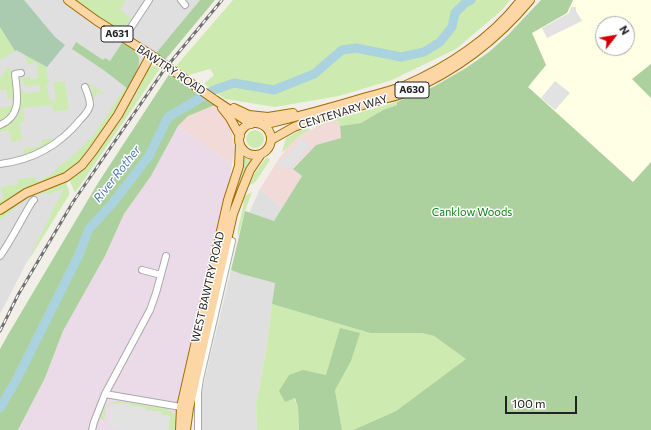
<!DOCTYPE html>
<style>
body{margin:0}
#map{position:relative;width:651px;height:430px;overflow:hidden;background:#f2efe9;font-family:Commissioner,sans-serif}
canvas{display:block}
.north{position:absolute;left:595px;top:16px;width:40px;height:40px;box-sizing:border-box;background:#fff;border:1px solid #a7a7a7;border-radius:50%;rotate:59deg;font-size:11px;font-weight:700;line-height:16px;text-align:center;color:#222}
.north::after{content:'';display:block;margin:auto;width:14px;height:18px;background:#d40000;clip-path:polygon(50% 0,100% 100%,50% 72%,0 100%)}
.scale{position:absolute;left:505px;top:396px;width:72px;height:18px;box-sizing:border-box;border:2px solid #222;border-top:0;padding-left:5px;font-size:12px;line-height:14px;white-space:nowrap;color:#222;-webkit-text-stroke:3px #fff;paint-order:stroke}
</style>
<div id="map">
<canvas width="651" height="430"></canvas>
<div class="north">N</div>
<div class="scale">100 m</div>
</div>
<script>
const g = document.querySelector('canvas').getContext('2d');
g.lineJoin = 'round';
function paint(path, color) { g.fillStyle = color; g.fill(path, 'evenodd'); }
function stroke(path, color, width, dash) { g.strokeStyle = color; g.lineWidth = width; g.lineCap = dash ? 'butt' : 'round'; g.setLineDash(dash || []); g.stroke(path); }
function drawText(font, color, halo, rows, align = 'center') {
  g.font = font + ' Commissioner,sans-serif'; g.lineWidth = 3; g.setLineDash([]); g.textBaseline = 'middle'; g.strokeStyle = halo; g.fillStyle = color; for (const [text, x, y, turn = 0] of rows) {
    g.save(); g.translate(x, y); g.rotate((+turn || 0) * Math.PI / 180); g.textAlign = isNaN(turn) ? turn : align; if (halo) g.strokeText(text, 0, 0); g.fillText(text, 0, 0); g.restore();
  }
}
const residential = new Path2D(`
 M0,0H200L156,53L136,95L95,154L69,179L44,229L0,314Z
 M260,189L283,208L274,221L249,213Z
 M231,270L241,274L275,283L266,351L256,404L257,430H201L202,391Z`);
const commercial = new Path2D(`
 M215,105L223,113L230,124L235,150L232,165L178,126L188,116Z
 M332,121H338L340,126L341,138L316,145L293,168L302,176L283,208L260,189L278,160L292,142L301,135L320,125Z`);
const industrial = new Path2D(`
 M178,126L232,165L225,204L181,393L176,430H18L45,378L63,331L105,256L124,214L151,176Z`);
const education = new Path2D(`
 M573,0H651V64L633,79L651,98V162L633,182L528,87L546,65L532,33L567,13ZM603,24H627V48H603Z`);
const grass = new Path2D(`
 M75,0H123L125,2L120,10L131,18L121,30L113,26Z
 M233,0H510L502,10L456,49L392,80L339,96L275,107L225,99L204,84L214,75L210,69L189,75L176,66Z
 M0,27L15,51L0,60Z
 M25,54L47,67L46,68L49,83L46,84L50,101L56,100L53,82L65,81L69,110L53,112L52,105L23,108L25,122L19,123L22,140L11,142L9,130L0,132V128C22,119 21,113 21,91H25V93L40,92V85L25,86L24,81H20L21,78L29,77L30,79L38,78L37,63L33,62L27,65Z
 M153,66H157L161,67L75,193L69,179L95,154L136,95L149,67Z
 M7,67H10L14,98L8,99L6,89L0,90V76L2,77Z
 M87,82L104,93L103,95L98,92L94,98H92L90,93L93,92L92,87H89Z
 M126,87L128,89L110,122L86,155L72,168L57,177L26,188L0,205V200H3L1,187L18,184V179L35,177L37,182L55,172V170L77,152L95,133Z
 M397,102V105L383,110L361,123L340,126L338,121H332L320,125L332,119L340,118Z
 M14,105C12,113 7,118 0,121V108Z
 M309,128L310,130C304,133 299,136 294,141C289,145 287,150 282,152L286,138L299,131Z
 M246 139a9 9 0 1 1 18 0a9 9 0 1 1-18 0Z
 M57,138L42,148L24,155L23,149L41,146V140Z
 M244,155L249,158L253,159L238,196H234C239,182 243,169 244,155Z
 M266,158H269L270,160L256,181L254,183L249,185L254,174Z
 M65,181L66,184L67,183L66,184L69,190V195L32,255L27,262L0,316L64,188L50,194L43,193L36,195L26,199L0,220V215L27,197Z
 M252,192L245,211L238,237V228L243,208L244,198L245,196Z
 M272,304L370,333H421L434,336L467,359L396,411L353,430H342L335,390L326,375L303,371L294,398L298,407L299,430H257L256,404L266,351Z
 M117,401L167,409L174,414L177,422L176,430L168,429L170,416L162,415V412L146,410V408L111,403L106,408L104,421L100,418C104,408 105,403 117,401Z`);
const forest = new Path2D(`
 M200,0H215L165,60L156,53Z
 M541,0H573L567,13L532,33L546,65L528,87L633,182L651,162V430H353L396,411L466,359L434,336L421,333H370L272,304L275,283L241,274L231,270L245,211L274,221L302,176L293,169L316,145L341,138L340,126L361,123L383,110L397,105V102L433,87L466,68L489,52L508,35Z
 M76,42L103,60L105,58L110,61L122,43C127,46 134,49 137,54C144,63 132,80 128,89L105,71L72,49Z
 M651,64V98L632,79Z
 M170,73L215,105L188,116L178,126L151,176L124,214L105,256L63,331L45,378L18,430H0V349L9,333L98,183Z
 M340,328L360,333L351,361L335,390L342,430H299L298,407L295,398L285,402L279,391L289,375L303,370L326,375Z`);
const cemetery = new Path2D(`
 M0,0H24L55,37L65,45L47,67L16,50L15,51L0,27Z`);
const parking = new Path2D(`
 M571,7H576V11L582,21L547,38L542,28L569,13Z
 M555,81L570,93L555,110L541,98Z
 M303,138L311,147L305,152L297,162L290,169L287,167L285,169L283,168L281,170L276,167L282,158L289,154L297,144Z
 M118,403L130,404V406L146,408V410L162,412V415L170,416L168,430H125L108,428L111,407H115V404H117Z`);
const river = new Path2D(`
 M0,408L17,379L78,257L89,229L112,204L149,156L168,117L214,90L234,83L274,90L314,74L342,50L356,48L401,57L424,52L440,42L452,27L455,13L465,3L471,0`);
const minor = new Path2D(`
 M181,0L185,5
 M124,38L149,0
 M0,125C23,115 17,94 15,74L21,73
 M0,164C32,160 59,146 80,120C84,116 89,111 90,105C90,99 87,92 85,87
 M0,256C12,239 21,220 32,202L34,200
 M142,270L161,275
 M105,394L181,407
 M92,430L94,422L105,394L150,310L156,293L166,256
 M198,430V392L200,379L232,241`);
const major = new Path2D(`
 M68,0L97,21L151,55L215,100L251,124
 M222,108L230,118L240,136
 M234,108L249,115L268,117L293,113
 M239 139a16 16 0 1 1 32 0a16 16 0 1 1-32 0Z
 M263,125C296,117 330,108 363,98C377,94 391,91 404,86C448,67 492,38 521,0
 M271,140L294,127L307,122C330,114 354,108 377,101C387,98 397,96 407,92C456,71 496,41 530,0
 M0,210L26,193L66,177L82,165L93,151L118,115L151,55
 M180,430L181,407L228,200L239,166L240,145
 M186,430L189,408L233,214L242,190L250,170L261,154`);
const rail = new Path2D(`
 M0,331L18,295L73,202L164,70L222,0`);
const shields = [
 [117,34,32],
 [412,90,34]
];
const shieldNames = [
 ["A631",117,34],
 ["A630",412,90]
];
const streetNames = [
 ["BAWTRY ROAD",171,70,34],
 ["CENTENARY WAY",343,112,-17],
 ["WEST BAWTRY ROAD",208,287,-77]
];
const parkNames = [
 ["Canklow Woods",472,212]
];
const waterNames = [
 ["River Rother",117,174,-52]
];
paint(residential, '#e0dfdf');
paint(commercial, '#f2dad9');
paint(industrial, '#ebdbe8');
paint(education, '#ffffe5');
paint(grass, '#cdebb0');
paint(forest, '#add19e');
paint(cemetery, '#aacbaf');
paint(parking, '#e2e2e2');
stroke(river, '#aad3df', 9);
stroke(minor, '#a9a9a9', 8);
stroke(major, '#a06b00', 10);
stroke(minor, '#fff', 6);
stroke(major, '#fcd6a4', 8);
stroke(rail, '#707070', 3);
stroke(rail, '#fff', 1.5, [4.5]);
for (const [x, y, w] of shields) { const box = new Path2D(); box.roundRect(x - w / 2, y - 8, w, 16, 3); g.fillStyle = '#fff'; g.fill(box); stroke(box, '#222', 1); }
drawText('bold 10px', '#222', null, shieldNames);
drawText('11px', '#222', '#fff', streetNames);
drawText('11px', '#0c8416', '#fff', parkNames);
drawText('italic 12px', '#4a7aab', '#fff', waterNames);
</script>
